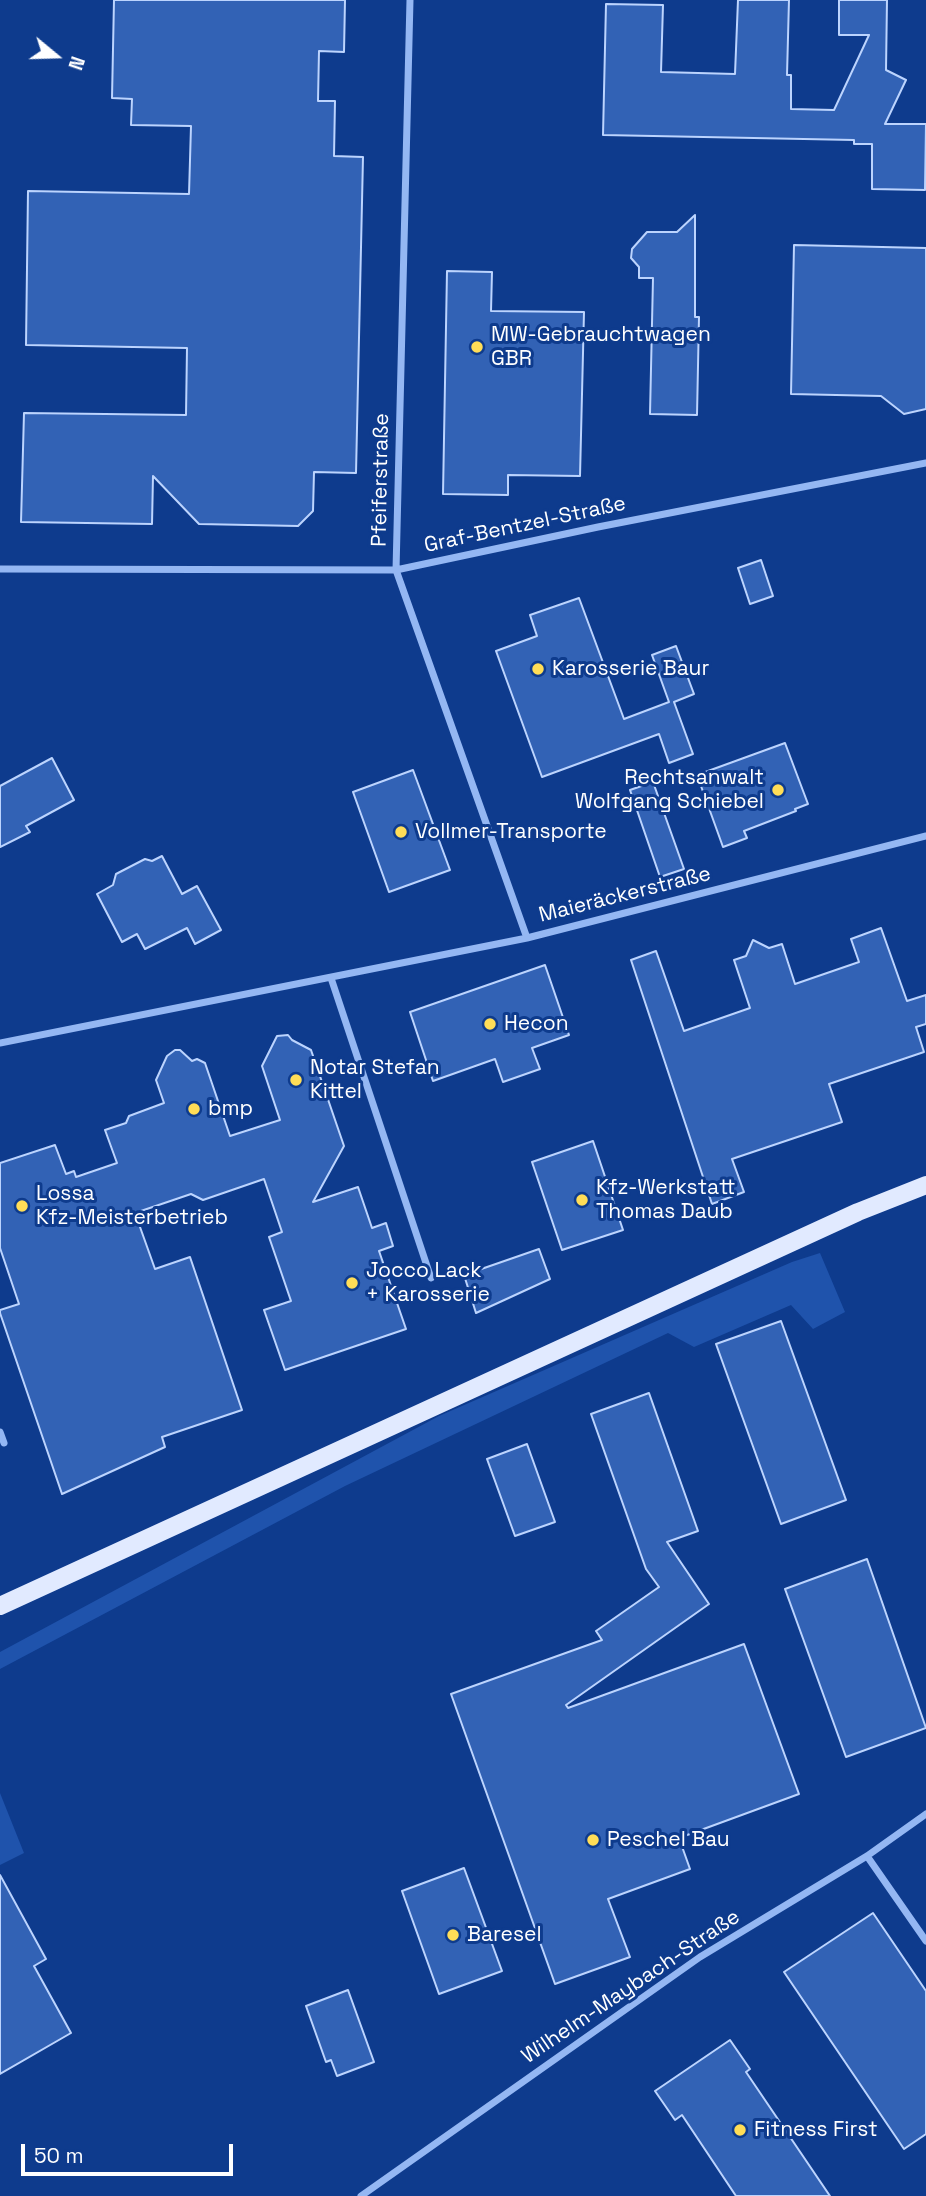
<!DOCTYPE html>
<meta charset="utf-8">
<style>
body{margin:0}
#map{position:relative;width:926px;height:2196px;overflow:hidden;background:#0e3b8d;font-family:"Space Grotesk",sans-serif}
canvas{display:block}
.north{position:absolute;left:21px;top:21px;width:70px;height:70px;-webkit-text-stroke:5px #0e3b8d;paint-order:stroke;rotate:109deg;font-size:19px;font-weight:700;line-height:28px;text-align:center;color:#fff}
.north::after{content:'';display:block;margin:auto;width:24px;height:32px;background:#fff;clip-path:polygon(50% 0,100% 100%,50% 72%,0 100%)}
.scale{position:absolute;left:21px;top:2144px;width:212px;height:32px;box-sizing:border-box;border:4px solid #fff;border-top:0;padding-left:9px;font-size:21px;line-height:24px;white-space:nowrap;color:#fff;-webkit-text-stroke:5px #0e3b8d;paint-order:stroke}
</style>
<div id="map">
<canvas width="926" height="2196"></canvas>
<div class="north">N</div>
<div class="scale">50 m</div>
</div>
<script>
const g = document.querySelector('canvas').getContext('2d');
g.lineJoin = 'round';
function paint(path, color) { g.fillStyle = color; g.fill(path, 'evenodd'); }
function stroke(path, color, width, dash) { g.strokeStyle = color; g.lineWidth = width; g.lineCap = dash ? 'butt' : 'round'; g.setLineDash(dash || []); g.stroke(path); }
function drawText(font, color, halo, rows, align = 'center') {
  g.font = font + ' "Space Grotesk",sans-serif'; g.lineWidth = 6; g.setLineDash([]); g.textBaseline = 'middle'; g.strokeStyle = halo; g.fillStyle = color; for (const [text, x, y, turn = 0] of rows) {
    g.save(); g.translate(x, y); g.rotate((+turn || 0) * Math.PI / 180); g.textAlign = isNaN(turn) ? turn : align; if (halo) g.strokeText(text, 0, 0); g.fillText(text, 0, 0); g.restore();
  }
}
const green = new Path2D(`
 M820,1253L845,1312L813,1329L791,1305L694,1347L668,1333L345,1486L0,1669V1652L439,1416L792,1262Z
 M0,1793L24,1853L0,1865Z`);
const building = new Path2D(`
 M114,0H345L344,52L319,51L318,101H335L334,156L363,157L356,473L314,472L313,511L298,526L199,524L153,476L152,524L21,522L24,413L186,415L187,348L26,345L28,191L189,194L191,126L131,125L132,99L112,98Z
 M738,0H789L787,75H791V109L834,110L869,35H839V0H887L886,70L906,80L885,124H926L925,190L872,189V144H854V140L603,135L606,4L663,5L661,72L735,74Z
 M695,215V317H699L697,415L650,414L653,278H639V267L631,258L632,249L647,232H677Z
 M794,245L926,248V409L904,414L881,396L791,394Z
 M447,271L492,272L491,311L584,312L580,476L508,475V495L443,494Z
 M761,560L773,596L750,604L738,568Z
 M579,598L624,719L669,702L652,655L676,646L694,694L674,702L693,754L669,763L659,734L542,777L496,651L537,636L530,615Z
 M785,743L808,804L795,809L796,811L744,831L747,838L723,847L697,775Z
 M52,758L74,800L26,826L30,832L0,847V786Z
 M413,770L450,870L389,892L353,792Z
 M653,782L684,869L660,877L630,790Z
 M162,856L182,894L197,886L221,930L195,944L187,928L145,949L137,934L122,942L97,894L113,885L116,874L145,859L152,861Z
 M881,928L907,1001L926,995V1024L916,1027L924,1052L829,1084L842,1122L732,1159L744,1192L712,1204L631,960L656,951L684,1031L750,1008L734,960L746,956L753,940L769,948L782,944L795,984L859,962L851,939Z
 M545,965L569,1035L532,1048L540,1069L503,1082L495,1059L433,1081L410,1012Z
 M288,1035L292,1040L311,1050L344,1146L313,1202L358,1187L372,1228L386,1223L393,1246L379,1251L406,1329L285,1370L264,1310L291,1301L269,1237L282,1232L264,1179L203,1200L191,1194L135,1213L155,1269L190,1257L242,1410L162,1437L165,1447L62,1494L0,1313V1310L19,1304L0,1248V1163L55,1145L66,1174L74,1171L76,1177L117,1163L105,1130L126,1123L129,1116L164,1103L156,1080L167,1056L175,1050H180L192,1061L197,1059L205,1063L230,1136L280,1120L262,1066L277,1036Z
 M593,1141L623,1230L562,1250L532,1162Z
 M539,1249L550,1279L476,1313L464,1275Z
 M781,1321L846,1500L781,1524L716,1344Z
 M649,1393L698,1531L667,1542L709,1604L566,1705L568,1708L744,1644L799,1794L679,1838L690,1869L608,1899L630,1957L555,1984L451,1694L602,1640L596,1631L659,1587L646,1569L591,1414Z
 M527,1444L555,1522L515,1536L487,1459Z
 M867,1559L926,1728L846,1757L785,1589Z
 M464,1868L502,1971L439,1994L402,1891Z
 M0,1875L46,1959L34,1966L71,2033L0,2074Z
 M873,1913L926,1991V2134L904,2149L784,1972Z
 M348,1990L374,2062L337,2076L331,2060L326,2062L306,2006Z
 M730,2040L750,2069L746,2072L830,2196H736L682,2115L675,2120L655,2091Z`);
const street = new Path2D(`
 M410,0L396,570L527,938
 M0,569L396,570L598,527L926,463
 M331,978L431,1278
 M0,1043L527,938L926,836
 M0,1432L4,1443
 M867,1856L926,1941
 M361,2196L700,1957L867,1856L926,1814`);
const primary = new Path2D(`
 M0,1606L858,1212L926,1185`);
const markers = [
 [477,347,7,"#ffdd57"],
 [538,669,7,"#ffdd57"],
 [778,790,7,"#ffdd57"],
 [401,832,7,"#ffdd57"],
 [490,1024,7,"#ffdd57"],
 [296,1080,7,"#ffdd57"],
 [194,1109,7,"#ffdd57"],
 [582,1200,7,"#ffdd57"],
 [22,1206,7,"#ffdd57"],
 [352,1283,7,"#ffdd57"],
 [593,1840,7,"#ffdd57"],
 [453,1935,7,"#ffdd57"],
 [740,2130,7,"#ffdd57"]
];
const poiNames = [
 ["MW-Gebrauchtwagen",491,335],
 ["GBR",491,359],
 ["Karosserie Baur",552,669],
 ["Rechtsanwalt",764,778,"right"],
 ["Wolfgang Schiebel",764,802,"right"],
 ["Vollmer-Transporte",415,832],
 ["Hecon",504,1024],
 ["Notar Stefan",310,1068],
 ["Kittel",310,1092],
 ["bmp",208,1109],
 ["Kfz-Werkstatt",596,1188],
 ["Thomas Daub",596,1212],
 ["Lossa",36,1194],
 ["Kfz-Meisterbetrieb",36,1218],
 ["Jocco Lack",366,1271],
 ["+ Karosserie",366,1295],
 ["Peschel Bau",607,1840],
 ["Baresel",467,1935],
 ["Fitness First",754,2130]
];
const streetNames = [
 ["Pfeiferstraße",381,480,-89],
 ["Graf-Bentzel-Straße",525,525,-12],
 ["Maieräckerstraße",625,895,-14],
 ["Wilhelm-Maybach-Straße",631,1987,-34]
];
paint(green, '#1f53ac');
paint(building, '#3262b5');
stroke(building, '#bcd4fe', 2);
stroke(street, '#94b7f3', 7);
stroke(primary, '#e1eaff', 18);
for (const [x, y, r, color] of markers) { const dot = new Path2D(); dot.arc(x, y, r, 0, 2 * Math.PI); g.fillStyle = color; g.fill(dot); stroke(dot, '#0e3b8d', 2.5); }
drawText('21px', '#fff', '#0e3b8d', poiNames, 'left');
drawText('21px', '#fff', '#0e3b8d', streetNames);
</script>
